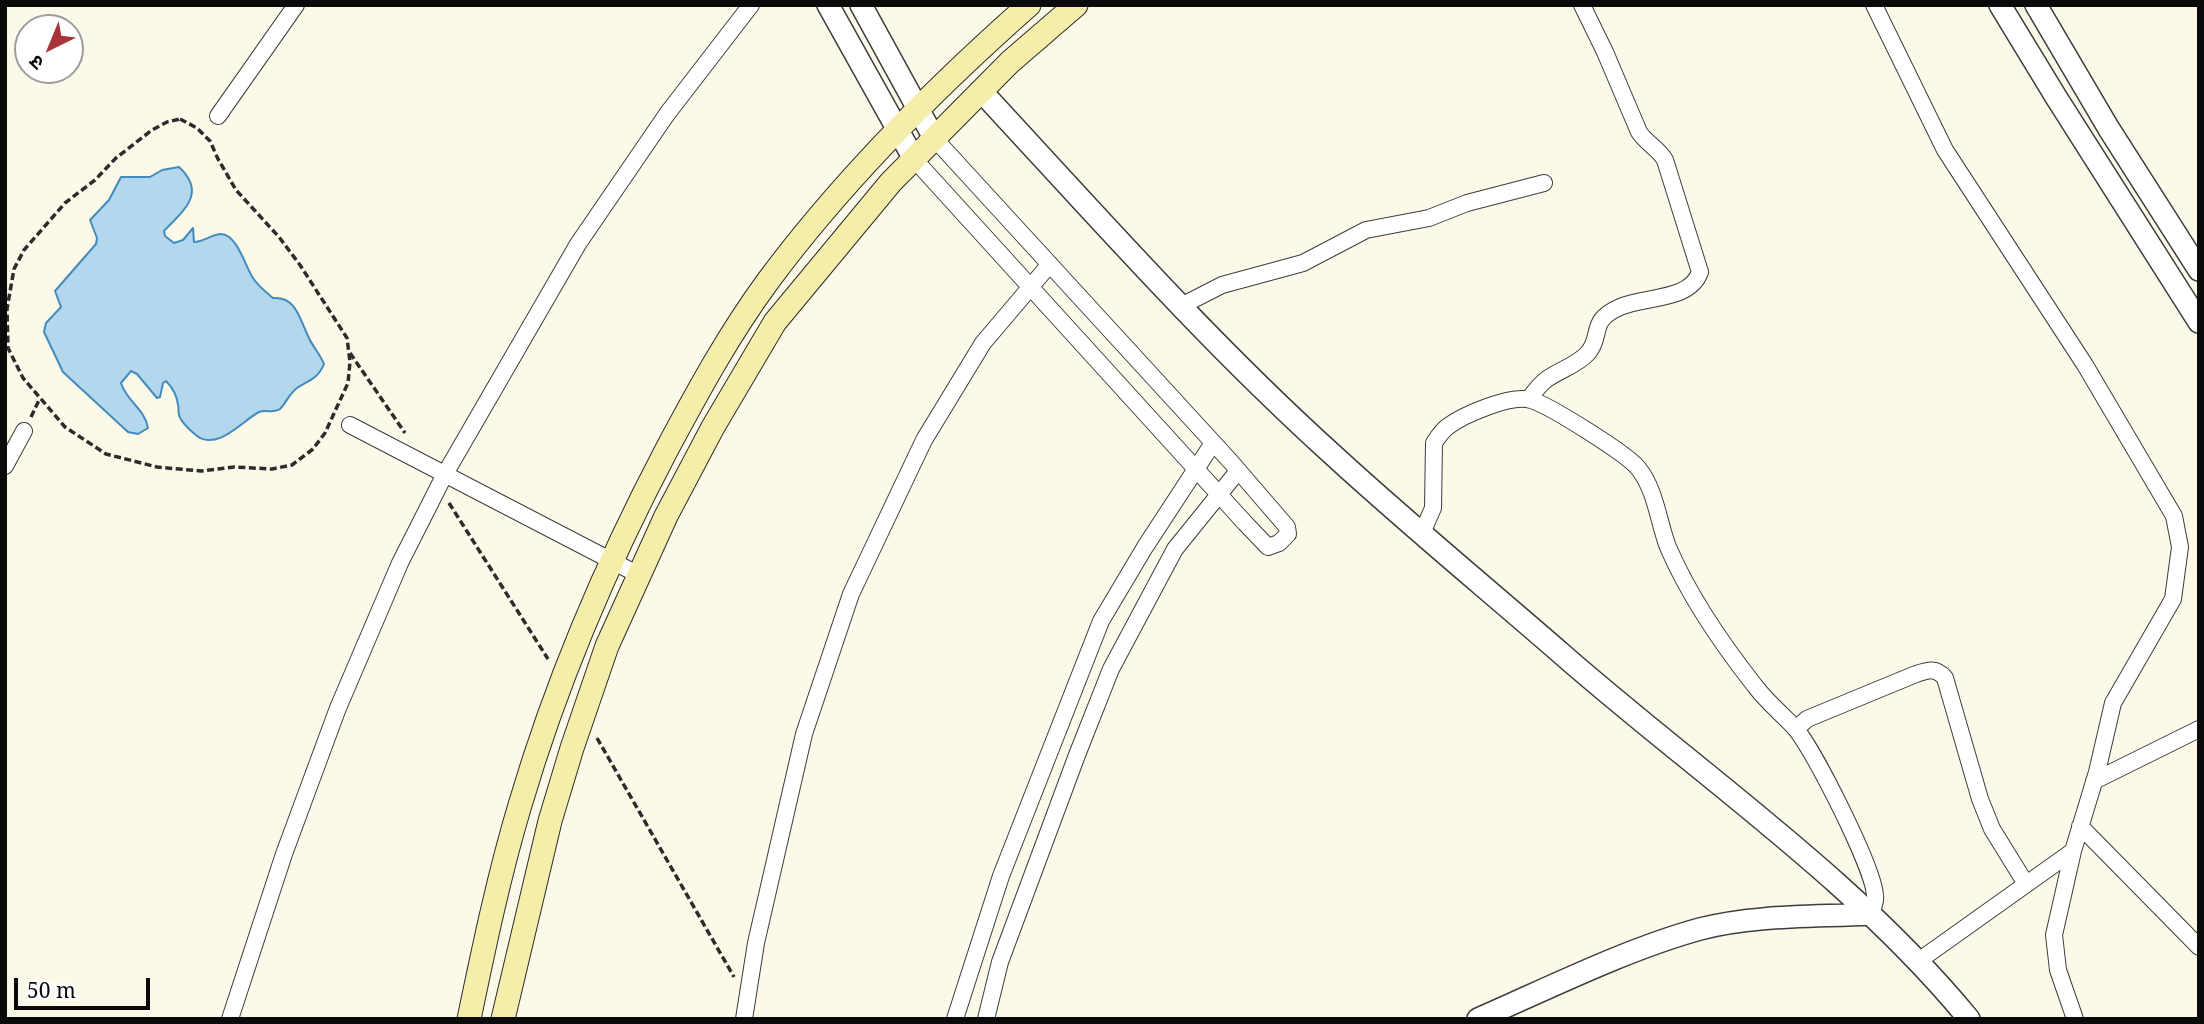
<!DOCTYPE html>
<meta charset="utf-8">
<style>
body{margin:0}
#map{position:relative;width:2204px;height:1024px;overflow:hidden;background:#fcf9e9;font-family:"Noto Serif","Noto Sans Devanagari",serif}
canvas{display:block}
.frame{position:absolute;inset:0;border:7px solid #0a0a0a;pointer-events:none}
.north{position:absolute;left:14px;top:14px;width:70px;height:70px;box-sizing:border-box;background:#fff;border:2px solid #9d9d9d;border-radius:50%;rotate:223deg;font-size:19px;font-weight:700;line-height:28px;text-align:center;color:#0a0a0a}
.north::after{content:'';display:block;margin:auto;width:24px;height:32px;background:#a83338;clip-path:polygon(50% 0,100% 100%,50% 72%,0 100%)}
.scale{position:absolute;left:14px;top:978px;width:136px;height:32px;box-sizing:border-box;border:4px solid #0a0a0a;border-top:0;padding-left:9px;font-size:21px;line-height:24px;white-space:nowrap;color:#0a0a0a;-webkit-text-stroke:5px #fff;paint-order:stroke}
</style>
<div id="map">
<canvas width="2204" height="1024"></canvas>
<div class="frame"></div>
<div class="north">उ</div>
<div class="scale">50 m</div>
</div>
<script>
const g = document.querySelector('canvas').getContext('2d');
g.lineJoin = 'round';
function paint(path, color) { g.fillStyle = color; g.fill(path, 'evenodd'); }
function stroke(path, color, width, dash) { g.strokeStyle = color; g.lineWidth = width; g.lineCap = dash ? 'butt' : 'round'; g.setLineDash(dash || []); g.stroke(path); }
const water = new Path2D(`
 M179,167C207,193 184,210 164,231L165,236L174,243L183,240L193,228L194,242C204,242 212,234 221,234C237,234 246,268 253,278C258,286 266,292 273,298C297,296 300,321 309,338C313,347 320,354 324,364C318,379 309,380 297,388C289,394 286,403 280,409C273,414 266,409 259,412C242,421 218,451 197,436C191,431 181,423 179,415C178,413 179,407 178,405C177,396 172,387 166,381L163,383L160,397L157,398L137,374L131,371L121,383C127,402 145,409 148,428L138,434L128,432L63,372L44,332L46,323L61,307L55,291L96,244L97,238L90,220L109,200L121,177H150L162,170Z`);
const path = new Path2D(`
 M180,119L197,128L210,141L218,159L236,190L279,237L300,265L347,338L350,362L348,383L325,433L313,449L292,465L272,469L234,467L201,471L157,467L106,454L65,427L23,378L8,348L7,309L14,269L24,250L65,203L95,180L116,158L152,130L167,122Z
 M350,353L405,433
 M31,417L40,398
 M449,503L548,659
 M597,738L734,977`);
const minor = new Path2D(`
 M1874,5L1945,150L2085,365L2174,516L2180,547L2173,599L2113,703L2097,772L2073,851L2054,935L2058,970L2075,1019
 M218,116L296,5
 M914,159L1245,523L1268,547L1279,543L1288,534L1287,527L1231,462L934,138
 M1181,306L1222,285L1303,263L1366,230L1429,218L1467,203L1544,183
 M1529,399C1534,392 1540,384 1547,379C1560,370 1577,365 1588,353C1603,335 1588,321 1620,307C1645,296 1690,301 1700,272L1665,160C1659,149 1646,143 1639,132L1605,52L1582,5
 M350,425L639,575
 M5,466L24,431
 M1422,533L1433,508L1434,443C1438,437 1441,432 1447,427C1463,415 1511,394 1531,400C1549,405 1627,454 1638,468C1656,490 1658,521 1668,547C1689,596 1722,644 1755,686C1767,702 1782,714 1795,728C1814,750 1873,867 1875,895C1876,902 1873,908 1870,914
 M1796,729L1807,719L1819,714L1916,674C1928,670 1936,667 1945,678L1980,799L1992,829L2026,884
 M2094,781L2199,729
 M2080,826L2199,947
 M1917,962L2073,851
 M230,1019L284,854L338,708L400,563L445,474L578,244L667,114L751,5
 M744,1019L756,943L804,734L851,594L924,440L983,343L1050,264
 M955,1019L1001,876L1101,621L1145,547L1213,443
 M986,1019L1000,962L1077,755L1111,669L1175,549L1238,471`);
const tertiary = new Path2D(`
 M828,5L914,159
 M861,5L934,138
 M2000,5L2056,97L2199,322
 M2036,5L2109,129L2199,270
 M981,91C1095,214 1207,341 1332,454C1407,523 1486,588 1563,655C1699,774 1853,878 1969,1019
 M1478,1019C1549,988 1627,949 1700,929C1753,915 1815,917 1870,914`);
const secondary = new Path2D(`
 M469,1019C484,947 499,875 520,805C556,683 608,561 667,449C698,391 729,334 768,281C843,180 935,88 1029,5
 M503,1019L550,821L572,748L607,646L666,516L713,427L775,322L891,182L1010,62L1076,5`);
paint(water, '#b3d8ee');
stroke(water, '#438bbc', 2);
stroke(minor, '#3d3d3d', 18);
stroke(tertiary, '#3d3d3d', 24);
stroke(secondary, '#2c2c2c', 25);
stroke(path, '#2c2c2c', 3.5, [7, 3.5]);
stroke(minor, '#fff', 16);
stroke(tertiary, '#fff', 21);
stroke(secondary, '#f5eeab', 23);
</script>
